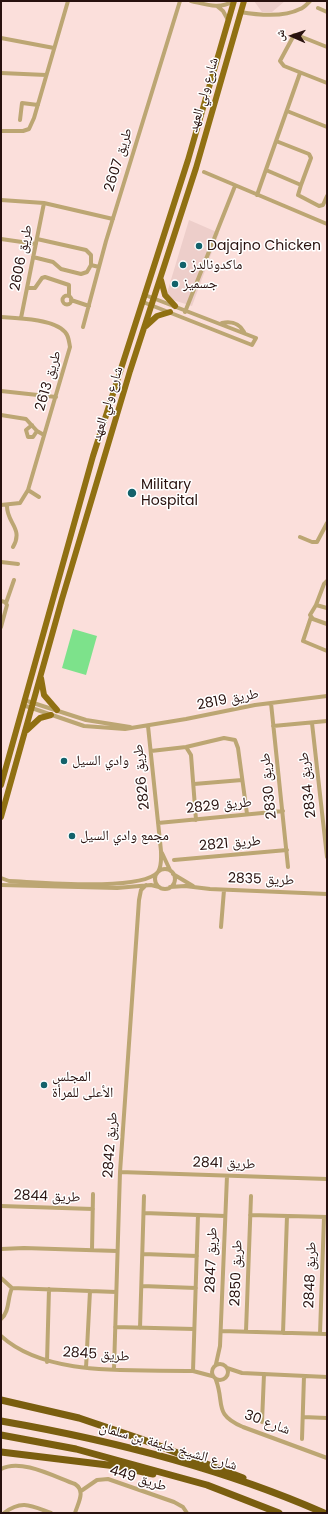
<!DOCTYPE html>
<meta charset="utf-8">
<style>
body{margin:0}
#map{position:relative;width:328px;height:1514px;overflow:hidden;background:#fbdfdb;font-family:Poppins,"Noto Naskh Arabic",sans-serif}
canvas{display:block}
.frame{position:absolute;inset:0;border:2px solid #28110e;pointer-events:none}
.north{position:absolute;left:272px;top:16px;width:40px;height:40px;-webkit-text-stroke:3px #fff;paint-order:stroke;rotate:272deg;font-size:11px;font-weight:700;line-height:16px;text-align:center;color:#28110e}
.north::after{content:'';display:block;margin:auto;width:14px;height:18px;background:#28110e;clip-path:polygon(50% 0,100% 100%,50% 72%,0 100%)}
</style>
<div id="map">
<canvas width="328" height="1514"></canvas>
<div class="frame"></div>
<div class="north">ش</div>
</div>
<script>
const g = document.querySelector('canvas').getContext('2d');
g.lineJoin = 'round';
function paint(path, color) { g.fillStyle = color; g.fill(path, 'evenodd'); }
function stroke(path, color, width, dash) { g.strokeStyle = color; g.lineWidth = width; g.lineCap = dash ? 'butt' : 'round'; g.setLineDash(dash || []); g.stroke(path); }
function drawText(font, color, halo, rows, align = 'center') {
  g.font = font + ' Poppins,"Noto Naskh Arabic",sans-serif'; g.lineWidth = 3; g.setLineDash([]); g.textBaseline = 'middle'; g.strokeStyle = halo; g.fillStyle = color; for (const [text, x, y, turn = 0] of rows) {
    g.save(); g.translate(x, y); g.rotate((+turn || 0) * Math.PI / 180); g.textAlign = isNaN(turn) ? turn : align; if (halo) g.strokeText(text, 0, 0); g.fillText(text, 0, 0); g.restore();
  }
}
const built = new Path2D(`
 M254,1H285L272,12H262Z
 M189,220L219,233L192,306L173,300L167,293Z`);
const green = new Path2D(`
 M73,629L97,636L86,675L62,668Z`);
const minor = new Path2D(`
 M191,1C205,4 220,10 233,1
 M217,6L223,11L228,20
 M318,8L327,12
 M240,12C258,15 283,18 300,9C304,8 307,4 310,1
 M1,38L54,48
 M327,47L297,35H294L280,61L284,66L327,83
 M1,73L46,75
 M287,111L327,127
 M20,120L22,103L38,105
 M1,131H23L29,129L34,118L68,1
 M266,170L301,185L311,158L309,154L276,141
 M204,172L327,224
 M301,185L298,195L319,206L323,205L327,196
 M257,195L300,73
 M1,200L44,203L113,219
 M1,239L36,244
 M37,239L86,250L91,255V265L99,267
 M33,257L53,262L61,269L81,274L87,272L91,265
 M27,288H35L42,278L45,277L69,285V296
 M62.5 300a4.5 4.5 0 1 1 9 0a4.5 4.5 0 1 1-9 0Z
 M71,300L89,306
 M143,302L252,345L256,338L145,295
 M185,312L235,186
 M1,317C18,318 54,319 65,332C69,336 69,342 70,347L28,490L20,503L1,505
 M21,318L44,203
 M222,323C232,321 239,323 244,332
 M83,327L106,241L180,1
 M1,391L56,397
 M1,415L26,419L37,431L44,435
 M32,425L26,430L28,437H33L37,431
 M28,490L39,497
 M7,505C6,523 24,528 13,547
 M300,537L312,542H317L327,523
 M1,562L18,564
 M1,601L5,602L7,605L1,627
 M6,603L14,580
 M316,605L324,584L327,581
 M327,608L316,605L310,615L313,619L327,624
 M311,617L303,641L327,651
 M24,700L86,720L130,727
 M271,703L288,867
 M23,705L84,726L125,729L186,719L255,705L327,696
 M312,723L327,857
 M273,726L327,721
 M186,747L191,755L196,820
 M151,751L186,747L224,738L235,740L238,748L247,814
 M194,784L242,780
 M158,823L283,811
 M162,853L170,870
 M174,860L287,850
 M155 879a10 10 0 1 1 20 0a10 10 0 1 1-20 0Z
 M173,874L193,886
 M1,878L9,881C37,882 141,892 158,872C162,866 161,857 161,851L148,726
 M1,885L117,888L151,885L159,887
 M170,887L185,886L210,889L327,894
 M221,927L224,890
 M120,1172L327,1179
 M1,1206L93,1209
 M144,1213L225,1216
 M250,1215L327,1217
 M1,1249L24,1248L117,1251
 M92,1250L93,1194
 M143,1254L197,1256
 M1,1278L12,1288L116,1292
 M142,1286L196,1288
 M1,1319C10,1311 7,1299 12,1288
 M115,1327L194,1329
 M140,1328L144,1196
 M221,1331L327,1334
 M246,1331L251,1196
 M283,1333L287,1216
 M320,1334L324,1217
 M1,1336C47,1378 134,1369 193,1371L212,1376
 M47,1362L49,1289
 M212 1372a8 8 0 1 1 16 0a8 8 0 1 1-16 0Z
 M216,1364L220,1346L227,1176
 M86,1368L90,1291
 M227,1368L242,1373L327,1377
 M114,1369L120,1172L139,900L141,890L146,885
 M193,1371L198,1215
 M216,1380C225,1404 213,1414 243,1427L327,1458
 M303,1417L327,1418
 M262,1422L264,1374
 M302,1439L304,1376
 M1,1469C21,1458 55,1477 75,1484C86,1491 78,1503 75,1513
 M81,1491L97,1480L108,1479L174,1502L183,1507L187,1513
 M4,1513C22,1499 32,1506 51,1513`);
const primary = new Path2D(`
 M161,280L165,295L175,306
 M146,326L157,316L170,312
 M41,678L44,695L57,710
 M27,730L40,718L51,715
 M1,785L93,456L188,160L234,1
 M1,817L62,599L130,371L196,168L244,1`);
const motorway = new Path2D(`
 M1,1400L79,1418L141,1439L243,1478
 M1,1421C110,1440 222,1468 324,1513
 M1,1435L76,1449L207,1485L279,1513
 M1,1452L116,1466L153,1474`);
const markers = [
 [199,246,4,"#13626b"],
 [183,265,4,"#13626b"],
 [175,284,4,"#13626b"],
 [132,493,5,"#13626b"],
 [64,761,4,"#13626b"],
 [72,836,4,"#13626b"],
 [44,1085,4,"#13626b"]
];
const streetNames = [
 ["شارع ولي العهد",204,95,-74],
 ["طريق 2607",119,160,-73],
 ["طريق 2606",22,258,-79],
 ["طريق 2613",49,381,-74],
 ["شارع ولي العهد",108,404,-73],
 ["طريق 2819",228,700,-11],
 ["طريق 2826",142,777,-96],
 ["طريق 2834",308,785,-97],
 ["طريق 2830",269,786,-96],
 ["طريق 2829",219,806,-6],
 ["طريق 2821",230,844,-5],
 ["طريق 2835",261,880,2],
 ["طريق 2842",111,1145,-86],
 ["طريق 2841",224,1164,2],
 ["طريق 2844",47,1197,2],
 ["طريق 2847",212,1260,-88],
 ["طريق 2850",237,1273,-88],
 ["طريق 2848",311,1275,-88],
 ["طريق 2845",96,1355,4],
 ["شارع 30",267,1423,20],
 ["شارع الشيخ خليفة بن سلمان",168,1447,16],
 ["طريق 449",138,1479,17]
];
const poiNames = [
 ["Dajajno Chicken",207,246],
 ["ماكدونالدز",191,265],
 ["جسميز",183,284],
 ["Military",141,485],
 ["Hospital",141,501],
 ["وادي السيل",72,761],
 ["مجمع وادي السيل",80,836],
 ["المجلس",52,1077],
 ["الأعلى للمرأة",52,1093]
];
paint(built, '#edceca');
paint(green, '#7de28b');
stroke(minor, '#bca673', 4);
stroke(primary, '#907012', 6);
stroke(motorway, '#7a5e0f', 7);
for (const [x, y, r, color] of markers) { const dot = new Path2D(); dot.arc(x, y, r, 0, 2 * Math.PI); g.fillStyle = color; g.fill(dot); stroke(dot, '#fff', 1.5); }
drawText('14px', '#28110e', '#fff', streetNames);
drawText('14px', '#28110e', '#fff', poiNames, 'left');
</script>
